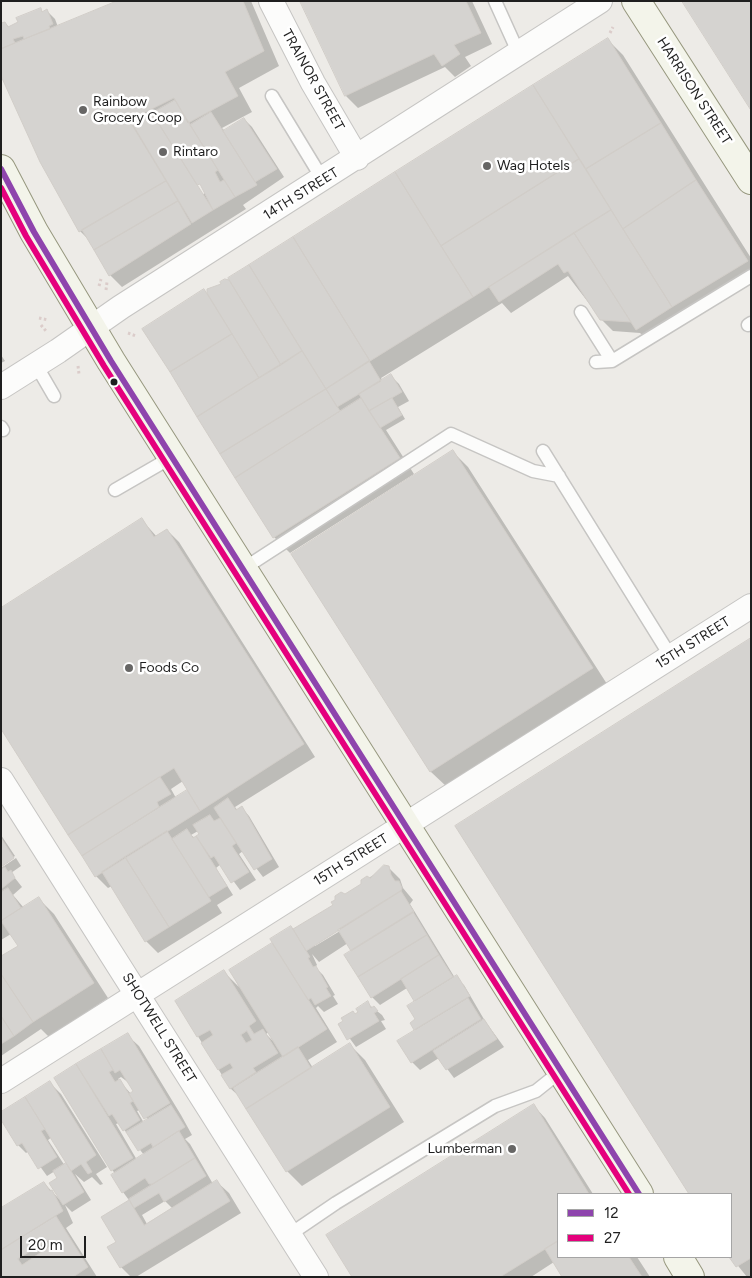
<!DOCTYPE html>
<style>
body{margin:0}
#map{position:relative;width:752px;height:1278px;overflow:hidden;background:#edebe7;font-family:Figtree,sans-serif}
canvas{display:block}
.frame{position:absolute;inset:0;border:2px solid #1f1f1f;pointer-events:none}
.legend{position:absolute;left:557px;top:1193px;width:175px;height:65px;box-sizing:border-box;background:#fff;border:1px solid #a5a5a5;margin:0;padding:6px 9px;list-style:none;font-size:15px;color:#1f1f1f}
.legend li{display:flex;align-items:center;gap:10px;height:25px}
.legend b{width:25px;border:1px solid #a5a5a5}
.scale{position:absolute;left:20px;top:1236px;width:66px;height:22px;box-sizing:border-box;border:2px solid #1f1f1f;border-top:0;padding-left:6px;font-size:15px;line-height:18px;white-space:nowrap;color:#1f1f1f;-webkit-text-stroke:4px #fff;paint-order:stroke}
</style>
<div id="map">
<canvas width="752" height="1278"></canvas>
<div class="frame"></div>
<ul class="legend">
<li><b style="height:6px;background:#8e44ad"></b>12</li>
<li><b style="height:6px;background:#e5007d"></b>27</li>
</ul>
<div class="scale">20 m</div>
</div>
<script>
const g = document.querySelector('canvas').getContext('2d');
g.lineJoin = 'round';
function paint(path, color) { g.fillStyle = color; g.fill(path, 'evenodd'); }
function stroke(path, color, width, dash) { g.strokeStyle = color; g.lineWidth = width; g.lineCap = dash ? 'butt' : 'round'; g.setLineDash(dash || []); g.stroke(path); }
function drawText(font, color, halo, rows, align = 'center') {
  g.font = font + ' Figtree,sans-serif'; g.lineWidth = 5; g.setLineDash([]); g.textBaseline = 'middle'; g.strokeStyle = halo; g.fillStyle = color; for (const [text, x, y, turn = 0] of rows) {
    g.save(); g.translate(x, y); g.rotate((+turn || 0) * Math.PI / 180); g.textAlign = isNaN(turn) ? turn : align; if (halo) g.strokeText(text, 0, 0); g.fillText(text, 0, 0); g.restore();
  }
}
const shadow = new Path2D(`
 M119,1H251L279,66L239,88L252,112L222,128L225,131L244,119L252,127L284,177L243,205L246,209L122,287L110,275L89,240L80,231L1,73V25L5,23L10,28L41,10L43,12L47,11L55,19L58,27ZM200,182L206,192L202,195L196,185Z
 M302,1H472L492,44L465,57L471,66L455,77L445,67L358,108L346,96Z
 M608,40L623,55L751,258V284L688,322L649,341L640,333L613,331L601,319L568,276L511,313L502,303L381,378L383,381L391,376L399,384L409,401L398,407L405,419L386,430L414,474L290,553L274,537L144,329L204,291L208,295V290L222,285L225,280L231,282L229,278Z
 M1,355L5,361L1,363Z
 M453,452L468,467L607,684L447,787L431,772L293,555Z
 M142,520L157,537L167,530L179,542L315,757L235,807L238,811L242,808L249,816L279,867L263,877L243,851L239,854L256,880L240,890L221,864L216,868L233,895L217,905L222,913L158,953L146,941L112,886L108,888L96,876L1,727ZM183,781L189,790L176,798L171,789ZM198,831L200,835L195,838L191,835Z
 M751,640V1277H747L731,1257V1194H691L457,827Z
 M1,835L15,856L1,865Z
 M16,858L21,866L11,873L22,887L13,895L24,908L39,899L54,914L108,998L49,1037L41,1029L1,1056V958L19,946L11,934L1,940V868Z
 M388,867L400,879L403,888L413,900L410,904L455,978L464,985L485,1021L504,1047L454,1078L439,1058L420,1070L412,1062L416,1031L411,1023L417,1020L416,1002L407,988L380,1005L372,997L348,943L319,962L312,954L317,965L315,967L323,975L335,995L333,996L338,1004L324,1012L318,1006L316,1008L337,1042L308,1060L313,1068L350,1045L365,1060L404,1122L302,1186L287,1171L241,1098L230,1088L176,1001L224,972L239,987L230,970L334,905L345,895L362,885L363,881ZM340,928V931L315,946L314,944ZM269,1032L273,1041L266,1034Z
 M367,1003L382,1015L385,1020L381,1021L386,1029L356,1047L340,1025L355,1015Z
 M127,1035L139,1046L181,1115L192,1135L185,1139L190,1144L213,1184L217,1182L229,1193L241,1213L136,1277H131L121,1267L118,1242L128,1201L134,1207L123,1192L115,1174L56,1079ZM121,1077L129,1083L134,1092L131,1094L118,1079ZM140,1110L148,1120L144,1123L137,1111ZM119,1123L144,1155L137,1160L116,1124ZM165,1201L173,1209L147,1224L142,1215Z
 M50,1083L61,1094L107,1167L96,1174L103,1184L100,1185L92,1177L84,1182L75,1174L91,1200L72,1212L65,1205L73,1223L66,1228L97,1277H1V1211L44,1183L60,1200L59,1179L55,1171L47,1176L29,1151L26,1153L18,1145ZM52,1137L71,1169L66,1165L65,1166L48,1140Z
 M534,1106L545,1118L593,1194H558V1257H637L650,1277H563L554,1262L531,1277H354Z`);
const building = new Path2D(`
 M117,1H243L264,51L225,72L238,96L188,123L174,98L129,120L166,181L79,232L40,162L1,76V49Z
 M300,1H466L481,33L454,45L460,54L442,66L434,54L345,96Z
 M682,1H751V110Z
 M41,8L42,12L47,9L53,24L49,26L50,29L24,39L23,36L13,39L15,43L1,49V23L5,22L8,27L18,22L16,18Z
 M608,38L661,123L586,169L533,85Z
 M533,85L579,159L441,246L395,172Z
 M175,100L218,170L215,172L220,182L224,180L235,197L213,210L200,184L197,185L152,113Z
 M211,112L257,185L235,197L190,125Z
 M152,113L213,210L192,223L133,125Z
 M244,118L277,169L255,182L223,131Z
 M661,123L696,180L623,229L586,169Z
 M579,159L611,210L473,297L441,246Z
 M395,172L473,297L370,361L293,237Z
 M696,180L748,261L672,307L623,229Z
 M166,181L178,201L94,250L82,230Z
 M178,201L191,224L109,276L94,250Z
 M611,210L672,307L636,330L574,233Z
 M574,233L631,322L600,320L568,271L564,273L558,264L499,302L489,287Z
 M293,237L370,361L326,389L249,265Z
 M249,265L302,351L281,365L228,278Z
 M225,279L229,280L281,365L259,378L207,293V289L221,284L220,282Z
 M204,289L232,334L170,372L142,329Z
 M232,334L259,378L197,417L170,372Z
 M302,351L326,389L220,454L197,417Z
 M369,361L381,381L337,407L326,389Z
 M391,374L402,392L369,411L359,394Z
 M326,389L340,411L235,478L220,454Z
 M361,398L400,458L273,538L235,478Z
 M392,398L402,415L380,428L369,411Z
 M453,450L593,668L430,772L291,554Z
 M142,518L154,537L167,529L304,744L200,811L174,768L68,835L1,729V608Z
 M751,638V1258L736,1267L729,1257L731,1194H689L455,826Z
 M160,777L171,794L157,802L159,807L82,856L68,835Z
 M187,790L200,811L95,877L82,856Z
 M228,798L236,810L242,806L272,859L254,870L214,808Z
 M210,815L214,821L220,818L236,843L232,846L249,872L231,883L214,856L211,858L196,836L199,834L193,825Z
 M187,829L193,838L196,836L227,886L209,897L172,839Z
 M167,831L211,901L169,927L125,857Z
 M1,838L14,858L1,867Z
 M125,857L169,927L145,942L102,872Z
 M384,865L389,866L391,875L395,881H399L402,888L401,891L306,951L293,929L333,905L331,902L335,900V896L341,892L345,894L361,884V880L367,876L370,878Z
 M5,867L8,872L11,870L15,878L1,889V869Z
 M8,888L21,908L1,921V892Z
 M401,891L414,912L351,951L338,930Z
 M39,897L94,983L33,1022L1,974V956L18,946L1,921Z
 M413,912L427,935L358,977L344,955Z
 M291,926L310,957L308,958L313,967L316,966L328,987L326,988L331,996L315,1005L311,998L308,1000L270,939Z
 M427,935L439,955L371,998L358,977Z
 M272,943L327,1029L283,1057L229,970Z
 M439,955L453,977L414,1001L401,979Z
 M224,970L256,1021L249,1026L254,1034L263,1029L278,1053L253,1068L256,1072L230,1089L221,1075L233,1068L230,1063L218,1070L201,1043L213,1035L210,1030L197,1037L175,1001ZM247,1031L252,1040L246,1043L241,1035Z
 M1,974L33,1022L14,1036L1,1016Z
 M457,975L470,996L414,1030L410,1023L415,1019L407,1006Z
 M468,998L481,1019L411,1063L397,1041Z
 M368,1001L371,1008L374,1006L378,1011L374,1013L379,1021L347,1040L338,1024L343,1021L341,1018L353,1011L355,1014L358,1012L356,1009Z
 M1,1016L14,1036L1,1044Z
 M484,1019L497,1039L446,1070L433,1051Z
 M128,1033L170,1103L144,1119L129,1094L133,1091L120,1070L115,1073L101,1049Z
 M350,1043L390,1107L286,1172L246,1109Z
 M298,1047L311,1068L246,1109L233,1088Z
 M101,1049L113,1070L109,1072L115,1082L120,1079L133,1101L130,1103L140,1120L123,1131L112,1114L109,1116L76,1064Z
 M76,1064L133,1158L111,1171L54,1078Z
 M50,1081L96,1155L86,1162L92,1172L88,1174L81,1164L71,1171L25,1097Z
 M25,1097L45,1129L41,1131L57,1157L38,1169L22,1143L17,1146L1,1120V1112Z
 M534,1104L589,1194H558V1241L500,1277H352L326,1235Z
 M171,1105L185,1127L153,1147L151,1143L138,1151L126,1132Z
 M179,1131L195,1158L153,1184H149L145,1178L122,1193L111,1175Z
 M195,1158L206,1176L164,1202L159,1193L134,1208L129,1199Z
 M66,1163L84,1192L63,1205L49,1183L57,1178L53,1171Z
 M217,1180L230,1201L120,1268L107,1247L116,1242L101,1217L129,1200L144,1225Z
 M44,1182L50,1191L52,1190L63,1211L1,1250V1208Z
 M56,1216L88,1267L73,1277H1V1250ZM49,1240L52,1245L22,1265L18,1259Z
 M558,1241V1257H629L642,1277H562L545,1249Z`);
const path = new Path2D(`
 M610,33L613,27
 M99,286L101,279
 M106,290L107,282
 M39,318L48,320
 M41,325L46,331
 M128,333L136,336
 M78,366L79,374`);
const lane = new Path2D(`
 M495,1L519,54
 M272,96L323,180
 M581,312L612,361
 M748,325L751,323
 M596,362L612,361L751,276
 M36,365L54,396
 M1,427L3,430
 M543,451L671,657
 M115,490L172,457
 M243,569L451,434L533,471L559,476
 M289,1235L336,1203L495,1106L536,1091L561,1071`);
const street = new Path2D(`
 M271,1L313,83L357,158
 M1,387L58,351L121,307L600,1
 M1,780L316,1277
 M1,1081L751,606`);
const secondary = new Path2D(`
 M636,1L751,180
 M1,169L34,232L111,361L639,1194
 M678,1257L690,1277`);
const bus1 = new Path2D(`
 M1,169L34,232L111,361L639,1194`);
const bus2 = new Path2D(`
 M1,188L26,236L104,366L629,1194`);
const markers = [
 [83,110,5,"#676665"],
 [163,152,5,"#676665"],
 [487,166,5,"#676665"],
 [114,382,4.5,"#1f1f1f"],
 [129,668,5,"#676665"],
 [512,1149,5,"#676665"]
];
const streetNames = [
 ["TRAINOR STREET",313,80,61],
 ["HARRISON STREET",694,91,57],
 ["14TH STREET",301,194,-32],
 ["15TH STREET",693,643,-32],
 ["15TH STREET",351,860,-32],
 ["SHOTWELL STREET",159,1028,58]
];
const poiNames = [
 ["Rainbow",93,102],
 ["Grocery Coop",93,118],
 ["Rintaro",173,152],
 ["Wag Hotels",497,166],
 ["Foods Co",139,668],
 ["Lumberman",502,1149,"right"]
];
paint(shadow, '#0003');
paint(building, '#d5d3d0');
stroke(building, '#d1cdc8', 1);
stroke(lane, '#c6c5c3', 15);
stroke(street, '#c6c5c3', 26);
stroke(secondary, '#96977e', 30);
stroke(path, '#dbccca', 3, [2.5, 2.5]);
stroke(lane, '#fcfcfb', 12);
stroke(street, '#fcfcfb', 24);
stroke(secondary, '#f3f4ea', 28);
stroke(bus1, '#8e44ad', 6);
stroke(bus2, '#e5007d', 6);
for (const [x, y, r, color] of markers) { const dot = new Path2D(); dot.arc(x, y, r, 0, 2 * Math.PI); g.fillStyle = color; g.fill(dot); stroke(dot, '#fff', 2); }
drawText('14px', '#1f1f1f', '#fff', streetNames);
drawText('14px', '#1f1f1f', '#fff', poiNames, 'left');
</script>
